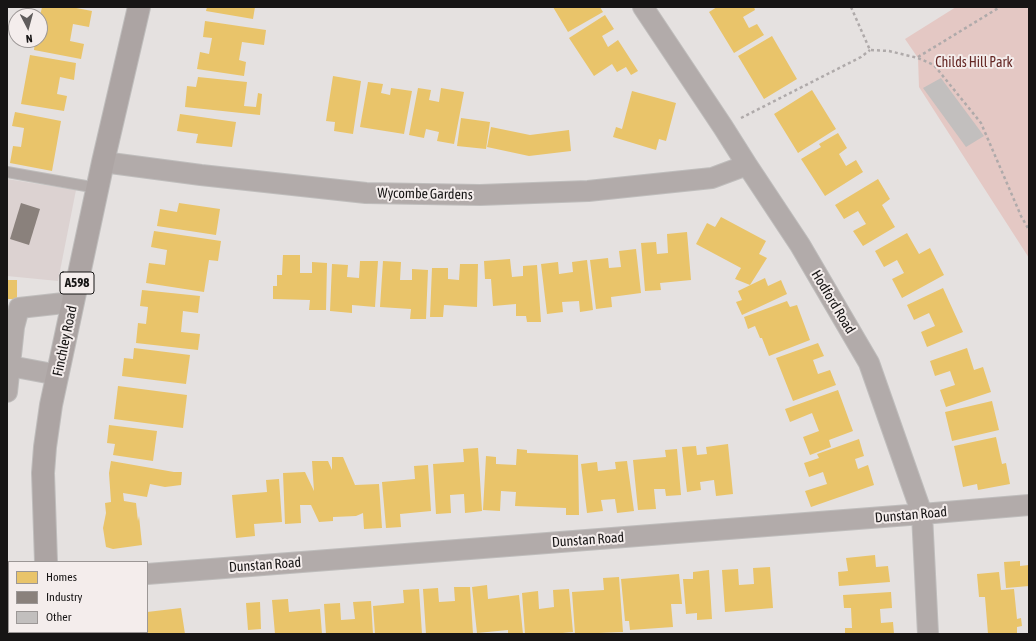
<!DOCTYPE html>
<style>
body{margin:0}
#map{position:relative;width:1036px;height:641px;overflow:hidden;background:#e5e1e0;font-family:"Asap Condensed",sans-serif}
canvas{display:block}
.frame{position:absolute;inset:0;border:8px solid #171515;pointer-events:none}
.legend{position:absolute;left:8px;top:561px;width:140px;height:72px;box-sizing:border-box;background:#f4edec;border:1px solid #9c9796;margin:0;padding:5px 7px;list-style:none;font-size:12px;color:#171515}
.legend li{display:flex;align-items:center;gap:8px;height:20px}
.legend b{width:20px;border:1px solid #9c9796}
.north{position:absolute;left:8px;top:8px;width:40px;height:40px;box-sizing:border-box;background:#f4edec;border:1px solid #9c9796;border-radius:50%;rotate:174deg;font-size:11px;font-weight:700;line-height:16px;text-align:center;color:#171515}
.north::after{content:'';display:block;margin:auto;width:14px;height:18px;background:#5f5c5c;clip-path:polygon(50% 0,100% 100%,50% 72%,0 100%)}
</style>
<div id="map">
<canvas width="1036" height="641"></canvas>
<div class="frame"></div>
<ul class="legend">
<li><b style="height:11px;background:#e9c46a"></b>Homes</li>
<li><b style="height:11px;background:#8a817c"></b>Industry</li>
<li><b style="height:11px;background:#c2bfbe"></b>Other</li>
</ul>
<div class="north">N</div>
</div>
<script>
const g = document.querySelector('canvas').getContext('2d');
g.lineJoin = 'round';
function paint(path, color) { g.fillStyle = color; g.fill(path, 'evenodd'); }
function stroke(path, color, width, dash) { g.strokeStyle = color; g.lineWidth = width; g.lineCap = dash ? 'butt' : 'round'; g.setLineDash(dash || []); g.stroke(path); }
function drawText(font, color, halo, rows, align = 'center') {
  g.font = font + ' "Asap Condensed",sans-serif'; g.lineWidth = 4; g.setLineDash([]); g.textBaseline = 'middle'; g.strokeStyle = halo; g.fillStyle = color; for (const [text, x, y, turn = 0] of rows) {
    g.save(); g.translate(x, y); g.rotate((+turn || 0) * Math.PI / 180); g.textAlign = isNaN(turn) ? turn : align; if (halo) g.strokeText(text, 0, 0); g.fillText(text, 0, 0); g.restore();
  }
}
const built = new Path2D(`
 M7,179L76,190L58,281L7,276Z`);
const green = new Path2D(`
 M956,7H1029V258L919,87L918,58L905,39Z`);
const homes = new Path2D(`
 M42,7H71L92,11L89,27L73,24L70,41L84,44L81,59L34,50L35,40H40V16Z
 M207,7H255L253,19L206,11Z
 M553,7H600L603,12L568,32Z
 M717,7H754L755,10L743,17L749,28L757,24L764,35L734,53L709,12Z
 M605,15L614,29L602,36L608,47L618,40L638,71L631,75L626,67L617,72L612,64L594,76L569,38Z
 M205,21L266,30L264,45L242,42L239,60L246,62L244,76L197,69L200,52L209,54L212,38L203,37Z
 M772,36L797,79L764,99L738,56Z
 M30,55L76,63L74,80L60,77L57,94L67,96L64,111L21,104Z
 M333,76L361,81L353,134L334,131L335,122L326,121Z
 M198,77L247,82L244,106L256,107L258,93L262,94L260,115L185,107L187,86L196,87Z
 M368,82L383,84L381,93L390,95L391,88L412,91L404,134L360,127Z
 M418,88L431,90L429,100L439,102L441,88L464,92L454,144L437,141L439,132L426,129L424,138L409,135Z
 M812,90L836,129L798,153L774,114Z
 M632,91L676,103L666,141L659,139L656,150L613,137L616,127L622,129Z
 M15,112L61,121L52,171L10,163L13,146L21,147L24,128L12,126Z
 M180,114L236,122L232,147L196,143L198,134L177,131Z
 M461,118L490,122L486,149L457,146Z
 M491,127L530,135L569,130L571,151L529,156L487,147Z
 M838,133L847,148L839,154L846,166L856,160L863,172L825,196L801,159L821,147L819,144Z
 M878,179L890,199L882,205L895,227L863,246L853,231L866,224L858,211L844,219L835,205Z
 M179,203L220,209L216,235L157,226L160,209L177,212Z
 M721,217L766,241L759,254L767,258L750,285L735,279L741,268L696,244L707,223L715,227Z
 M154,231L221,241L218,261L209,260L204,292L146,283L149,263L165,265L167,250L151,247Z
 M687,232L691,280L660,283L661,290L645,291L641,243L656,242L657,254L668,253L667,234Z
 M907,233L919,254L930,248L944,275L902,298L892,279L904,273L897,260L884,267L875,251Z
 M636,249L641,293L611,297L612,307L596,309L590,260L608,258L609,268L621,267L619,251Z
 M283,255H300V273H312V262L327,263L326,310H309L310,300L273,299V286H277V275H282Z
 M510,259L512,277L523,276V266L537,265L541,322H527L526,316H516V304L493,306L491,279H485L484,261Z
 M587,260L593,310L580,312L579,301L562,302L563,312L547,314L541,264L558,262L559,274L573,272L572,262Z
 M360,261H378L375,307L352,305V313L330,311L332,264L348,265L347,277L359,278Z
 M383,261L401,262L400,280H412V269L428,270L426,319H410L411,309L380,307Z
 M460,264H478L477,307L444,305L443,317H430L432,268H448V279L459,280Z
 M765,278L768,286L781,280L787,294L742,315L736,302L742,300L738,291Z
 M7,280H17V299H7Z
 M943,288L963,332L927,347L921,332L935,326L929,313L914,320L907,305Z
 M142,290L200,296L198,313L183,311L181,332L200,334L198,350L136,343L138,323L146,324L148,307L140,306Z
 M787,301L790,307L797,305L810,340L769,356L762,338H760L755,326L748,329L744,317Z
 M818,343L824,356L813,360L818,374L830,370L836,385L793,401L776,358Z
 M134,348L190,355L186,384L122,376L124,358L133,359Z
 M967,348L974,370L983,367L991,392L946,407L940,390L955,385L950,371L935,376L930,361Z
 M118,386L187,395L183,428L114,419Z
 M838,390L853,431L829,440L831,447L810,455L803,437L819,431L812,413L790,422L785,409Z
 M992,401L999,430L952,441L945,412Z
 M109,425L157,431L153,461L113,455L115,444L107,443Z
 M996,437L1002,464L1006,463L1010,484L978,490L977,484L963,487L954,446Z
 M859,439L864,456L855,459L858,469L868,465L874,485L811,507L805,491L827,484L823,472L809,477L804,463L819,458L817,454Z
 M728,444L733,494L716,496L714,480L700,482L701,490L687,492L682,447L696,446L697,455L707,454L706,447Z
 M478,448L482,511L465,513L464,494L450,495L451,513L436,514L433,464L464,462L463,449Z
 M517,449L527,450V453L578,455L579,515H566V508L515,506L516,492L501,491L500,511L483,510L486,456L496,457V464L516,465Z
 M677,449L681,495L666,496L665,489H654L656,509L638,510L633,460L666,457L665,450Z
 M332,457H343L355,485L379,484L382,528L364,529L363,513L356,516L333,517V521L319,522L311,505H300L301,523L285,524L283,473L305,472L314,491L312,461H328L332,470Z
 M111,461L174,472H182L181,485L165,487L150,484L147,497L123,493L124,501L136,503L138,521L139,516L142,545L113,549L106,547L103,528L106,513L105,503L111,502L109,473Z
 M627,461L634,511L617,513L615,499L601,500L603,511L587,513L581,464L597,462L598,471L616,469L615,462Z
 M428,465L431,511L400,514L401,527L386,528L382,482L415,479L414,466Z
 M279,479L282,522L254,524L255,536L236,538L232,495L267,492L266,480Z
 M875,555L876,567L888,566L890,582L839,586L838,572L848,571L846,558Z
 M1020,561V566L1029,565V586L1006,588L1004,562Z
 M770,567L773,608L725,612L722,570L738,569L739,585L754,584L753,568Z
 M709,570L712,619L697,620V613L686,614L683,579H693V572Z
 M999,572L1001,590L1014,589L1017,619L1021,618L1022,626L1017,627V634H988L985,597H979L977,574Z
 M679,574L682,604H671L673,627L630,630L629,621H625L621,579Z
 M619,577L623,632L575,634L572,592L604,590L603,578Z
 M487,585L488,599L519,595L523,634H508V630L477,633L472,587Z
 M454,587H470L473,634H460V633L426,634L423,589L438,588L439,602L455,601Z
 M419,589L422,634H375L373,606L404,603L403,590Z
 M569,589L573,632L552,634H525L522,593L538,591L539,609L554,607L553,590Z
 M891,592L892,608L880,609L881,623L893,622L894,634H845V628H852L851,608H844L843,595Z
 M288,599L289,612L320,609L322,634H275L272,600Z
 M371,601L373,634H326L324,604L340,603L341,620L355,619L353,602Z
 M260,602L261,629L248,630L246,603Z
 M181,608L185,634H133V632H147V612Z
 M7,610L9,617V632H12V634H7Z`);
const industry = new Path2D(`
 M21,203L40,209L29,245L10,239Z`);
const building = new Path2D(`
 M941,78L984,136L966,147L923,88Z`);
const path = new Path2D(`
 M851,7L870,50L889,51L918,58L934,65L981,123L1021,216L1029,230
 M918,57L1000,7
 M741,118L861,57L870,50`);
const lane = new Path2D(`
 M7,172L97,188`);
const street = new Path2D(`
 M643,7L723,127L747,165L800,245L869,363L922,514L928,634
 M103,162L201,175L366,193L480,195L588,191L712,178L747,165
 M10,366L58,375
 M7,392L14,327L19,308L73,302
 M147,574L922,514L1029,505
 M7,585H9`);
const primary = new Path2D(`
 M46,562L43,473L45,447L51,405L103,162L139,7
 M59,632L60,634`);
const shields = [
 [77,283,34]
];
const shieldNames = [
 ["A598",77,283]
];
const parkNames = [
 ["Childs Hill Park",974,63]
];
const streetNames = [
 ["Wycombe Gardens",425,194,1],
 ["Hodford Road",833,302,59],
 ["Finchley Road",65,341,-78],
 ["Dunstan Road",911,515,-5],
 ["Dunstan Road",588,540,-4],
 ["Dunstan Road",265,565,-4]
];
paint(built, '#dcd2d1');
paint(green, '#e4c8c4');
paint(homes, '#e9c46a');
paint(industry, '#8a817c');
paint(building, '#c2bfbe');
stroke(lane, '#bfbdbc', 12);
stroke(street, '#bfbdbc', 22);
stroke(primary, '#bfbdbc', 24);
stroke(path, '#afaaaa', 2.5, [3, 3]);
stroke(lane, '#b2abaa', 10);
stroke(street, '#b2abaa', 20);
stroke(primary, '#aca4a3', 22);
for (const [x, y, w] of shields) { const box = new Path2D(); box.roundRect(x - w / 2, y - 11, w, 22, 3); g.fillStyle = '#f4edec'; g.fill(box); stroke(box, '#171515', 1); }
drawText('bold 13px', '#171515', null, shieldNames);
drawText('14px', '#662926', '#f4edec', parkNames);
drawText('14px', '#171515', '#f4edec', streetNames);
</script>
